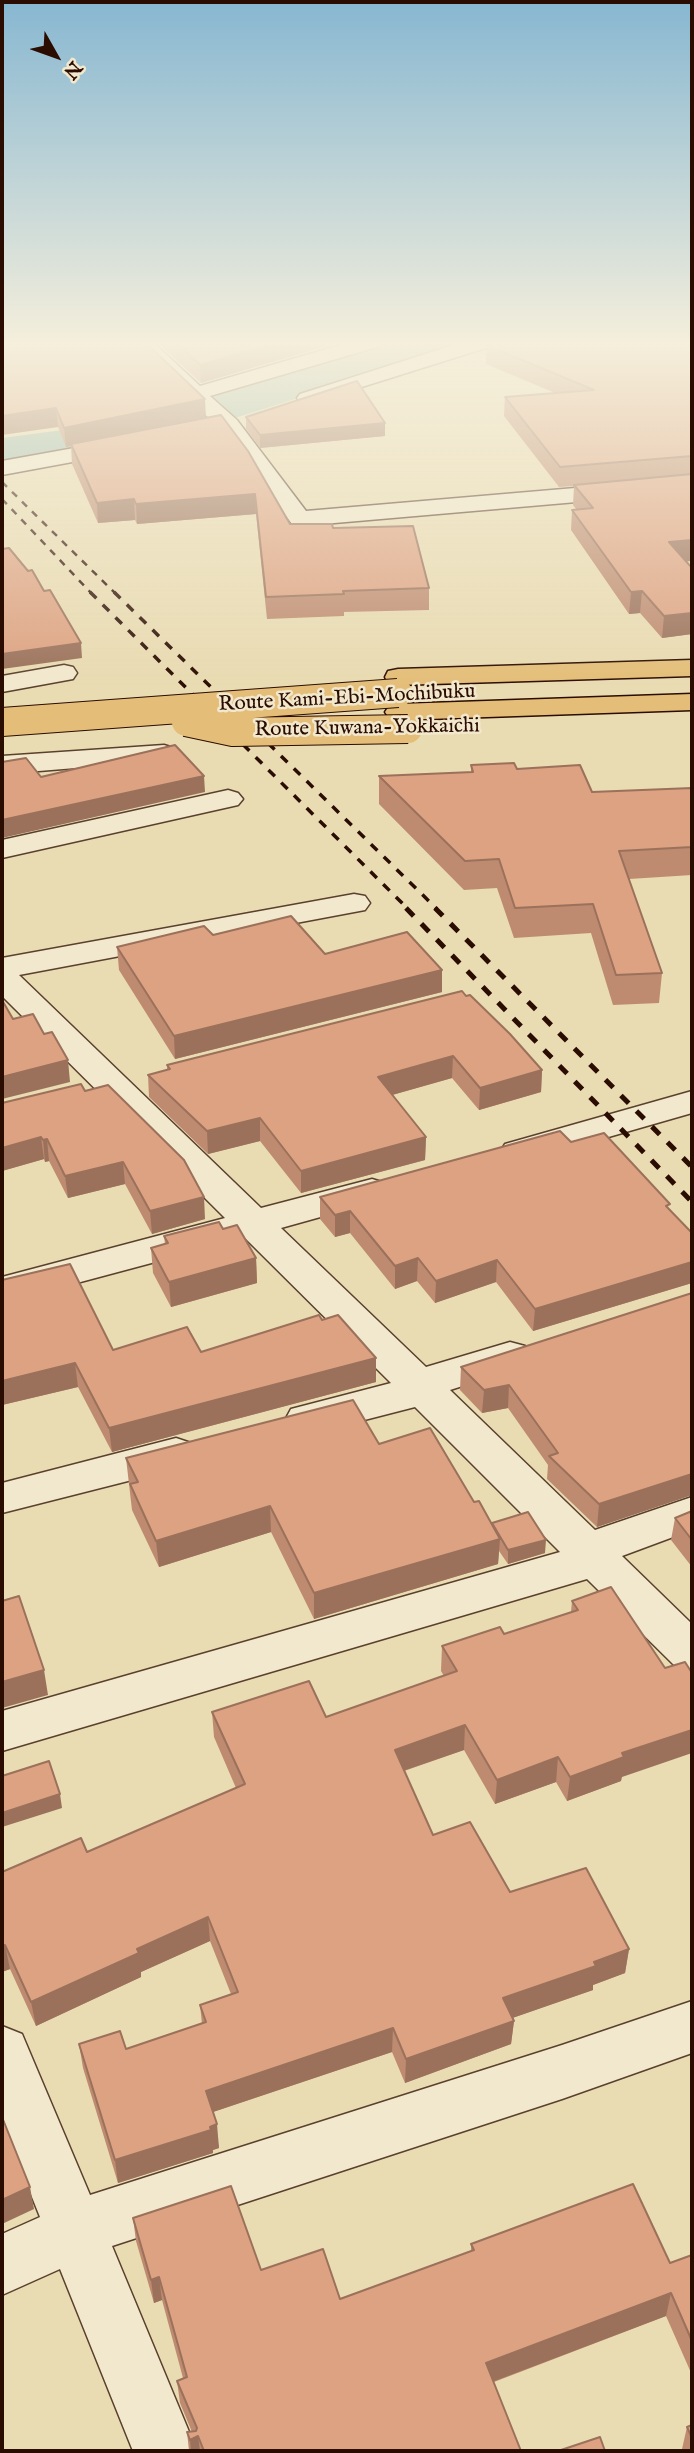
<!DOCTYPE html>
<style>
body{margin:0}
#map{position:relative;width:694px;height:2453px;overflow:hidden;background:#e9dbb2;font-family:"IM FELL English",serif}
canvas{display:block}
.frame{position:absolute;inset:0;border:4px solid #2b0c01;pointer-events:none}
.north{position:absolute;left:21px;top:21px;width:70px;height:70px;-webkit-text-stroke:5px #f1e8cd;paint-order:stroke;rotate:130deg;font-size:19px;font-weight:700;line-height:28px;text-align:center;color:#2b0c01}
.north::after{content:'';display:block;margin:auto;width:24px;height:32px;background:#2b0c01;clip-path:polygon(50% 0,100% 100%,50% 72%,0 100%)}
</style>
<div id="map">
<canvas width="694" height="2453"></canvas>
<div class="frame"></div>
<div class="north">N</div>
</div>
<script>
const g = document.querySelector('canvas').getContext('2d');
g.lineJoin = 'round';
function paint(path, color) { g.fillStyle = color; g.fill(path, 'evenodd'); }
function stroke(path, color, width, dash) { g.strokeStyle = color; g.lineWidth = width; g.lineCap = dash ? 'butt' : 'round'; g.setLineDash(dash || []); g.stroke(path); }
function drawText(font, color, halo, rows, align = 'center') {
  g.font = font + ' "IM FELL English",serif'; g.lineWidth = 5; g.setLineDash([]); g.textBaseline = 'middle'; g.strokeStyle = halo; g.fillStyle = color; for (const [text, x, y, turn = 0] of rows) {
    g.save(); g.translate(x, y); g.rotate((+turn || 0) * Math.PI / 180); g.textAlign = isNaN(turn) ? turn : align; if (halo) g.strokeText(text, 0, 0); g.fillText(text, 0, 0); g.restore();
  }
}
const river = new Path2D(`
 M381,343H450L444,352L178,436L108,452L2,466V438L93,426L153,414Z`);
const minor = new Path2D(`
 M132,343H154L200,386L347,343H380L377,347L210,396L237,420L306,511L692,478V492L300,526L292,524L221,430Z
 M460,343H492L489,347L314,402H300L297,398L300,394Z
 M124,439L132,441L135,446L132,451L2,475V461Z
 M64,665L73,667L77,673L73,679L2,692V676Z
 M164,745L174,748L178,754L174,760L2,774V756Z
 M228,790L238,793L243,799L238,805L2,858V840Z
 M354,894L365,896L370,903L365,910L19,975L261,1208L372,1179L385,1183L391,1191L385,1199L281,1228L426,1367L510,1342L525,1346L531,1356L525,1366L450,1390L595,1530L692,1497V1530L622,1556L692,1624V1672L675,1666L587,1579L2,1751V1711L560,1552L415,1407L306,1435L291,1431L285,1420L291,1409L391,1383L245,1238L2,1303V1277L225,1218L2,996V958Z
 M692,1091V1113L518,1163L505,1160L500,1152L505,1144Z
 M176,1438L191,1443L198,1454L191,1465L2,1513V1483Z
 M692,2001V2053L562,2099L112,2246L197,2451H133L60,2269L2,2295V2234L40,2217L2,2122V2026L22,2034L90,2195L562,2045Z`);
const major = new Path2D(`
 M692,660V676L398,685L388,683L385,677L388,671L398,669Z
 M692,694V710L399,720L389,718L385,712L389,706L399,704Z`);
const railFar2 = new Path2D(`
 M2,482L116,594
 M2,499L92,594`);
const railFar1 = new Path2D(`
 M90,592L408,909
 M114,592L437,909`);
const rail = new Path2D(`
 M406,908L692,1202
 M435,908L692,1167`);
const majorBridge = new Path2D(`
 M2,722L398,693
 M186,722L233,732L408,729`);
const wall = new Path2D(`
 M2,343L206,418L162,427L290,524L333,528L429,588V610L344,612V616L267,619L256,514L137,524L135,520L98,523L72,464L71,446L66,447L58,427Z
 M158,343H330L326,344V346L201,383Z
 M692,343V561H686L692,568V634L662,638L640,613L629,614L571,530L572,510L576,509L573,505L574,486L559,487L504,416L505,397L555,393L486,364V345Z
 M246,417L385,423V436L260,448L246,429Z
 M471,765L517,769L592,792L692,788V875L629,879L662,973L659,1003L613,1005L591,933L514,938L497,888L464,890L379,804V776L471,772Z
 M213,935L325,954L442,970V992L175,1059L119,970L117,947Z
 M462,991L542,1070L541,1092L479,1110L452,1078L392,1095L426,1137L425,1160L301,1193L260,1141L208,1154L149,1097L148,1075L167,1070V1065Z
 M85,1091L205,1219L152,1234L125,1184L68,1198L49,1161L45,1162L44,1159L2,1171Z
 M571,1142L669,1209L692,1233V1283L533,1331L496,1282L435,1303L417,1281L395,1289L350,1233L335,1237L320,1219V1197Z
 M223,1229L256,1258L257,1283L171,1307L153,1273L151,1248L165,1244L164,1236Z
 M2,1280L113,1350L201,1352L322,1320L376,1382L112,1452L78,1387L2,1405Z
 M692,1293V1495L597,1527L547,1479L548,1465L508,1408L482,1413L460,1390L461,1367Z
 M379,1444L474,1502L491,1524L545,1553L508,1564L499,1551L498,1564L314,1619L271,1532L159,1567L132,1510L126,1458Z
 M692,1511V1567L671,1540L675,1518Z
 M611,1587L621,1781L567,1801L556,1782L495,1804L464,1750L404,1771L433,1835L510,1892L629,1949L625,1973L593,1985V1990L512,2018L514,2021L511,2044L405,2083L392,2052L213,2112L219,2148L213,2150V2153L118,2183L83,2068L79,2044L126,2049L202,2024L200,2005L231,1994L210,1941L141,1972V1977L36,2026L10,1969L2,1972V1872L87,1852L236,1788L214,1737L212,1712L326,1717L444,1676L441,1671L442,1646L504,1634L571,1612L572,1601Z
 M133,2218L261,2270L340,2299L471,2251V2244L670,2263L692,2255V2375L666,2316L494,2382L521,2451H189L187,2432H192L180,2403L177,2381L183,2378L162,2300L154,2303L136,2241Z
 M692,2425V2451H683L682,2449L687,2427Z`);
const shadedWall = new Path2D(`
 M276,343H330L326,344V346L201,383L200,365Z
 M205,399L206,418L66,447L64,428Z
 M56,408L58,427L2,435V416Z
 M385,423V436L260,448V435Z
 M255,494L256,514L137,524L136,504Z
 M134,499L135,520L98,523L97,503Z
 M692,540V561L667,563L669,542Z
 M642,591L640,613L629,614L631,592Z
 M692,613V634L662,638L664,616Z
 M81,643L82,658L2,669V654Z
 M204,776L205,792L2,838V820Z
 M442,970V992L175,1059L174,1036Z
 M453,1056L452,1078L378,1099V1077Z
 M68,1060L70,1082L2,1099V1077Z
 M542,1070L541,1092L479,1110L480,1088Z
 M260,1118V1141L208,1154L207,1131Z
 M41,1137L44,1159L2,1171V1148Z
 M426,1137L425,1160L301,1193V1171Z
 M47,1139L49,1161L45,1162L43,1140Z
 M123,1162L125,1184L68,1198L65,1176Z
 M204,1197L205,1219L152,1234L150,1211Z
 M350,1211V1233L335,1237V1215Z
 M256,1258L257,1283L171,1307L169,1282Z
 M418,1258L417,1281L395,1289V1266Z
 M497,1260L496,1282L435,1303L436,1281Z
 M692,1262V1283L533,1331L535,1309Z
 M376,1358V1382L112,1452L109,1428Z
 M75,1363L78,1387L2,1405V1381Z
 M509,1385L508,1408L482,1413L484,1390Z
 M692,1474V1495L597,1527L599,1504Z
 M270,1506L271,1532L159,1567L156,1541Z
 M500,1539L498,1564L314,1619V1593Z
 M546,1540L545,1553L508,1564V1550Z
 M44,1670L48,1695L2,1708V1682Z
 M465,1725L464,1750L394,1774L395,1750Z
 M692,1730V1753L622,1777L621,1781L567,1801L570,1777L622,1753Z
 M558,1757L556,1782L495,1804L497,1780Z
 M60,1794L62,1808L2,1827V1813Z
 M208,1917L210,1941L141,1972V1977L36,2026L31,2002L137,1949Z
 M5,1945L10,1969L2,1972V1946Z
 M629,1949L625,1973L593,1985V1990L501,2022L503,1998L594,1962Z
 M514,2021L511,2044L405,2083L406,2059Z
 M393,2028L392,2052L207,2114L206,2091Z
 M217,2124L219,2148L213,2150V2153L118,2183L115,2160Z
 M30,2187L34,2209L2,2224V2200Z
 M159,2277L162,2300L154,2303L151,2280Z
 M671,2293L666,2316L484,2385L486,2363Z
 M198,2436L200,2451H191L190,2440Z`);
const building = new Path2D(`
 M2,343H146L205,399L64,428L56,408L2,416Z
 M176,343H276L200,365Z
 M508,343H692V456L560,467L505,397L594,390L486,345Z
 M357,381L385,423L260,435L246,417Z
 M221,415L248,451L290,524H332L333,528L413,526L429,588L343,591L344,594L266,597L255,494L136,504L134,499L97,503L71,444Z
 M692,474V540L669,542L692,568V613L664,616L642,591L631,592L572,510L593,508L574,485Z
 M9,548L28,571L32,570L44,591L50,590L81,643L2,654V549Z
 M175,745L204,776L2,820V762L26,758L41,777Z
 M514,763L517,769L580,765L592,792L692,788V847L619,851L662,973L616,975L593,904L515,908L499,859L465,861L379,776L473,772L471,765Z
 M291,916L325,954L407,932L442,970L174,1036L117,947L204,926L213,935Z
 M462,991L466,996L470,995L510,1034L542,1070L480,1088L453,1056L378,1077L426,1137L301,1171L260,1118L207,1131L148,1075L170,1069L167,1065Z
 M2,1000L13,1019L33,1014L44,1034L52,1032L68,1060L2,1077Z
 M81,1084L85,1091L108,1085L184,1160L204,1197L150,1211L123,1162L65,1176L47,1139L43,1140L41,1137L2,1148V1103Z
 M560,1131L571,1142L604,1133L670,1204L666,1206L692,1233V1262L535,1309L497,1260L436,1281L418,1258L395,1266L350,1211L335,1215L320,1197Z
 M219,1222L223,1229L237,1225L256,1258L169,1282L151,1248L168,1243L164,1236Z
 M70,1264L113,1350L187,1327L201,1352L319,1315L322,1320L338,1315L376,1358L109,1428L75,1363L2,1381V1280Z
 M692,1293V1474L599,1504L549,1456L558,1453L509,1385L484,1390L461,1367Z
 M353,1400L379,1444L430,1428L474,1502L479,1501L500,1539L314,1593L270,1506L156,1541L130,1484L138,1482L126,1458Z
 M692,1511V1540L675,1518Z
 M528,1512L546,1540L508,1550L492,1523Z
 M611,1587L665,1668L685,1662L692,1673V1730L622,1753L624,1757L570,1777L558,1757L497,1780L465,1725L395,1750L433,1835L470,1822L510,1892L586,1868L629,1949L594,1962L596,1966L503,1998L514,2021L406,2059L393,2028L206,2091L217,2124L210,2127L211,2130L115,2160L79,2044L120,2031L126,2049L206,2022L200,2005L238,1992L208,1917L137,1949L139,1953L31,2002L5,1945L2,1946V1872L81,1838L87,1852L245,1784L212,1712L309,1681L326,1717L457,1671L442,1646L500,1627L504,1634L578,1610L572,1601Z
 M19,1596L44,1670L2,1682V1601Z
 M49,1761L60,1794L2,1813V1776Z
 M2,2117L30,2187L2,2200Z
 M633,2184L670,2263L692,2255V2341L671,2293L486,2363L521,2451H204L198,2436L190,2440L187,2432L196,2431L197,2428L177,2381L187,2377L159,2277L151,2280L133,2218L231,2186L261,2270L323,2249L340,2299L474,2250L471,2244Z
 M692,2425V2438L687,2427Z
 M600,2437L605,2451H558Z`);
const farStreetnames = [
 ["Route Kami-Ebi-Mochibuku",347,699,-3],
 ["Route Kuwana-Yokkaichi",367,729,-1]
];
paint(river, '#97bbae');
stroke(minor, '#5a402d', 3);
stroke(major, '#2b0c01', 3);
paint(minor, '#f1e8cd');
paint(major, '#e4be79');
stroke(railFar2, '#2b0c01', 2.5, [7, 7]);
stroke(railFar1, '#2b0c01', 3.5, [9, 9]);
stroke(rail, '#2b0c01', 5, [11, 11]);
stroke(majorBridge, '#2b0c01', 30, []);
stroke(majorBridge, '#e4be79', 28);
paint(wall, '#be8b70');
paint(shadedWall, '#9b715b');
paint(building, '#dda282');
stroke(building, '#9b715b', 2);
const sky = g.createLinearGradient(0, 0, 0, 687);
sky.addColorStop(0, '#87b7d1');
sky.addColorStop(0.5, '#f5efdc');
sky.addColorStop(1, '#f5efdc00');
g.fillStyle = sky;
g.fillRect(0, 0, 694, 687);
drawText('21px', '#2b0c01', '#f1e8cd', farStreetnames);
</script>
